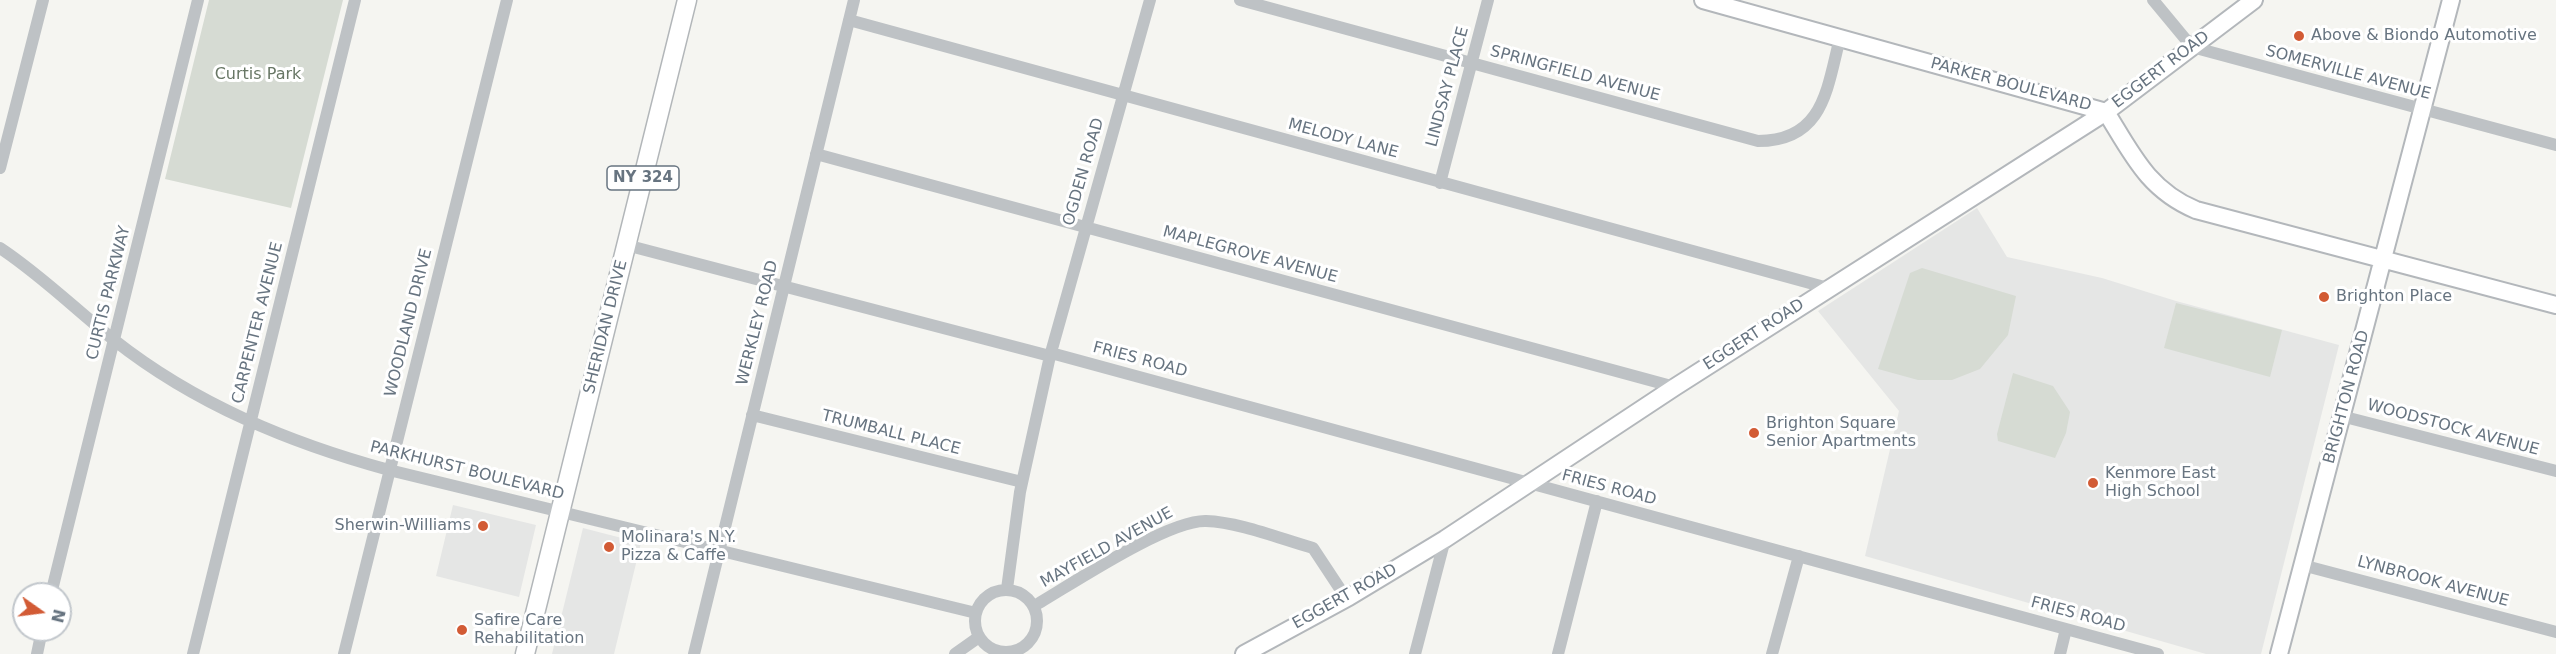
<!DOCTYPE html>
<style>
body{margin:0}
#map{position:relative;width:2556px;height:654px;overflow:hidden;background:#f5f5f1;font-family:"DejaVu Sans",sans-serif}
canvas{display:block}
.north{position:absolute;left:12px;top:582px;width:60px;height:60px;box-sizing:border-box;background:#fff;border:2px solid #c2c7cc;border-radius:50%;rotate:104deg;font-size:16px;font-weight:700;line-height:24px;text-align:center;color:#677480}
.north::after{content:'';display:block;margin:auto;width:21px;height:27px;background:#d25b35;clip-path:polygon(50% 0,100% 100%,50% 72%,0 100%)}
</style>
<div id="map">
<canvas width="2556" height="654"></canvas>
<div class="north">N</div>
</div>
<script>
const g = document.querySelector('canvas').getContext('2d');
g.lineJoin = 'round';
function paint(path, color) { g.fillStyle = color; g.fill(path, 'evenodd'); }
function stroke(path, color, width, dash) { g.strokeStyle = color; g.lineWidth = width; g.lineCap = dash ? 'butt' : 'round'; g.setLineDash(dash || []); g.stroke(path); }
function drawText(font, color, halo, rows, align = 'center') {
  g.font = font + ' "DejaVu Sans",sans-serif'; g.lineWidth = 6; g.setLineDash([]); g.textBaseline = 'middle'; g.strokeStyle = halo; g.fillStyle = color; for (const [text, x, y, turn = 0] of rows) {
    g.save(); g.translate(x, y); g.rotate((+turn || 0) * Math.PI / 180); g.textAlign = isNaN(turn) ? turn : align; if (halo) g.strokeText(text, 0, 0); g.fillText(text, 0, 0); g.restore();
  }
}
const built = new Path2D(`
 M1977,208L2007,257L2102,278L2176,301L2339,345L2261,654H2206L1865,556L1899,411L1818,311Z
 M453,505L536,525L519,597L436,576Z
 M583,528L641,543L614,654H552Z`);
const green = new Path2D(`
 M209,0H343L291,208L165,179Z
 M1922,268L2016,296L2008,335L1980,369L1952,380H1918L1878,369L1910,273Z
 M2176,303L2282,330L2270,377L2164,348Z
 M2013,373L2053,386L2070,412L2066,433L2055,458L1998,441L1997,434Z`);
const street = new Path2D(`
 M1240,0L1758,141C1824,141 1827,88 1840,38
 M2153,0L2192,47L2556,145
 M849,20L1828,288
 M816,154L1675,387
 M0,168L43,0
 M1440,183L1488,0
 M626,245L1050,356
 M0,248C41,275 75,309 114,340C195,404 290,443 389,470L976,613
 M1051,353L2158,654
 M752,415L1022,482
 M2341,416L2556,471
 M2302,565L2556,632
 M1007,589L1020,492L1050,356L1150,0
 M975 621a31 31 0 1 1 62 0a31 31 0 1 1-62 0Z
 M51,594L198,0
 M1034,606C1072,584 1167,520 1206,521C1239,522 1281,539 1313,548L1346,598
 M37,654L42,630
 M193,654L355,0
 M344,654L507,0
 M694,654L854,0
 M955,654L979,637
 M1415,654L1445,539
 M1558,654L1597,501
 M1772,654L1799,556
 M2060,654L2066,629`);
const secondary = new Path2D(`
 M1703,0L2106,112C2132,154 2148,190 2196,210L2556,305
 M1244,654L1349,597L1445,539L1675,387L2106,112L2254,0
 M2279,654L2451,0`);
const primary = new Path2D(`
 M525,654L687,0`);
const markers = [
 [2299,36,6,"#d25b35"],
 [2324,297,6,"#d25b35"],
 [1754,433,6,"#d25b35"],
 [2093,483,6,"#d25b35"],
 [483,526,6,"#d25b35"],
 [609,547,6,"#d25b35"],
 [462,630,6,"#d25b35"]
];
const shields = [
 [643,178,72]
];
const shieldNames = [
 ["NY 324",643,178]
];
const poiNames = [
 ["Above & Biondo Automotive",2311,36],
 ["Brighton Place",2336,297],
 ["Brighton Square",1766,424],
 ["Senior Apartments",1766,442],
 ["Kenmore East",2105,474],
 ["High School",2105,492],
 ["Sherwin-Williams",471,526,"right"],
 ["Molinara's N.Y.",621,538],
 ["Pizza & Caffe",621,556],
 ["Safire Care",474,621],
 ["Rehabilitation",474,639]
];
const streetNames = [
 ["EGGERT ROAD",2161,70,-37],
 ["SOMERVILLE AVENUE",2348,73,15],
 ["SPRINGFIELD AVENUE",1575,74,15],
 ["PARKER BOULEVARD",2011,85,15],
 ["LINDSAY PLACE",1448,87,-75],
 ["MELODY LANE",1343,139,15],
 ["OGDEN ROAD",1084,172,-74],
 ["MAPLEGROVE AVENUE",1250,255,15],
 ["CURTIS PARKWAY",109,293,-76],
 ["CARPENTER AVENUE",258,323,-76],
 ["WOODLAND DRIVE",409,323,-76],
 ["WERKLEY ROAD",758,323,-76],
 ["SHERIDAN DRIVE",606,327,-76],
 ["EGGERT ROAD",1754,335,-33],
 ["FRIES ROAD",1140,360,15],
 ["BRIGHTON ROAD",2347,397,-75],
 ["WOODSTOCK AVENUE",2453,428,15],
 ["TRUMBALL PLACE",891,433,14],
 ["PARKHURST BOULEVARD",467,471,14],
 ["FRIES ROAD",1609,488,15],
 ["MAYFIELD AVENUE",1107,548,-29],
 ["LYNBROOK AVENUE",2433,582,15],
 ["EGGERT ROAD",1345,597,-29],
 ["FRIES ROAD",2078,615,15]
];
const parkNames = [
 ["Curtis Park",258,75]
];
paint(built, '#e5e6e5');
paint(green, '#d6dbd3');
stroke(secondary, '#b3b7bb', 20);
stroke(primary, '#b2b6b9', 21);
stroke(street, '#bec2c5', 12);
stroke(secondary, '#fff', 16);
stroke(primary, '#fff', 18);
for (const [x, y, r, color] of markers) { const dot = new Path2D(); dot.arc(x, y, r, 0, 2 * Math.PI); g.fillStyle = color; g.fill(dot); stroke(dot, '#fff', 2); }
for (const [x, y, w] of shields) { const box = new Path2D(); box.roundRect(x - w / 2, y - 12, w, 24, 4.5); g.fillStyle = '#fff'; g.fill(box); stroke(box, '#677480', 1.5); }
drawText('bold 15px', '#677480', null, shieldNames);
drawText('16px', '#677480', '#fff', poiNames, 'left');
drawText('16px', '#677480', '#fff', streetNames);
drawText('16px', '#687765', '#fff', parkNames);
</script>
